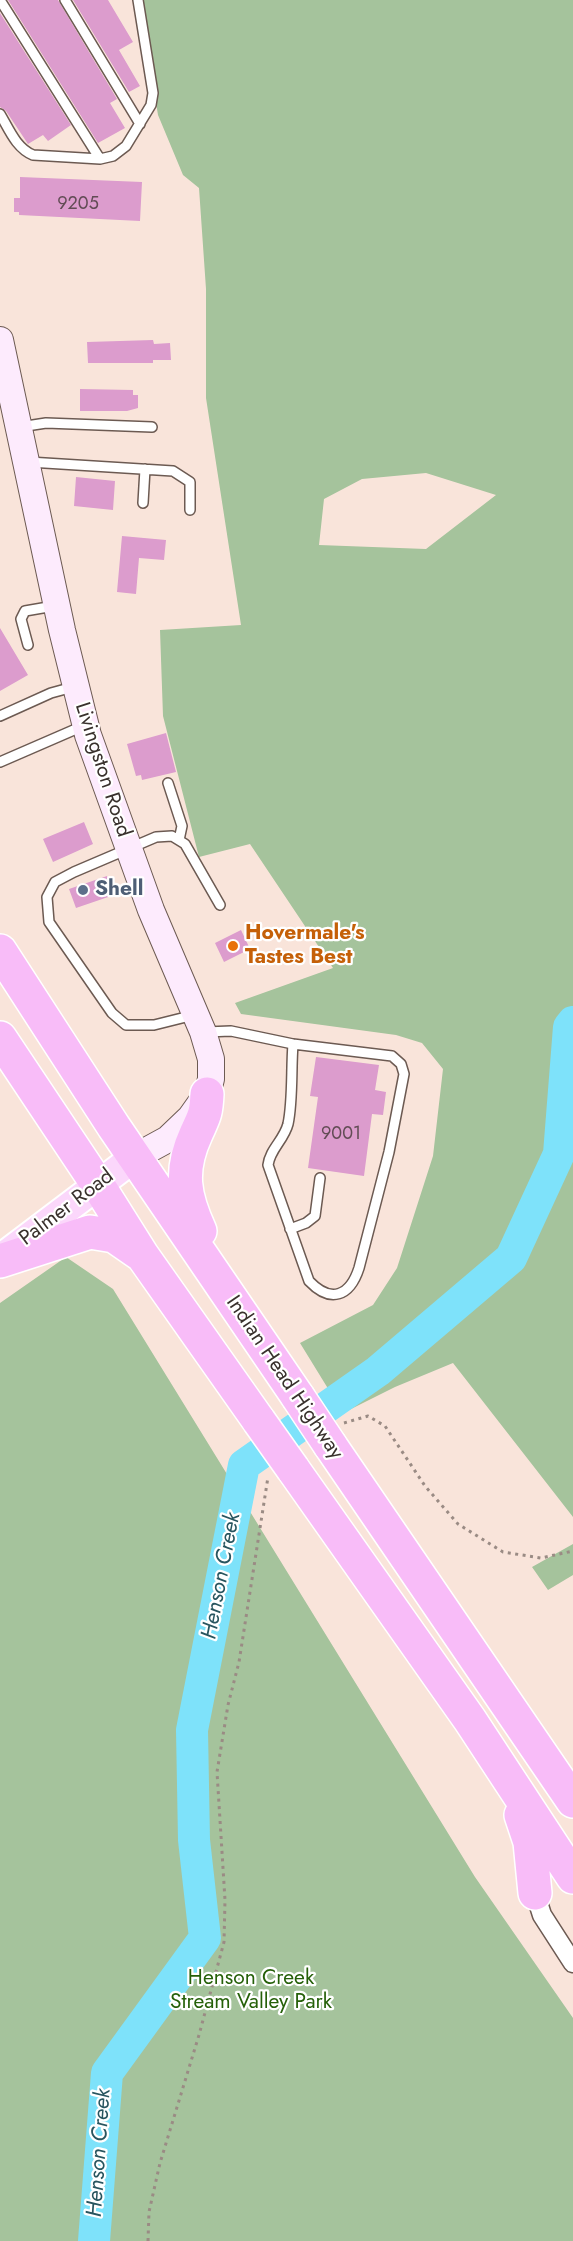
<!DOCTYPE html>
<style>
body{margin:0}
canvas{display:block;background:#f9e4da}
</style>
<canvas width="573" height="2241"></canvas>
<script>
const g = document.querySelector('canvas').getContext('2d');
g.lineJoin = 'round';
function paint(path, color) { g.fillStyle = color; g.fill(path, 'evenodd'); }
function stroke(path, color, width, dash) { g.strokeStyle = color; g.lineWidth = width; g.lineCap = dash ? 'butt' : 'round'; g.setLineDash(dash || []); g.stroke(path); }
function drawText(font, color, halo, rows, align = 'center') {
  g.font = font + ' Jost,sans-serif'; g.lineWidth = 4.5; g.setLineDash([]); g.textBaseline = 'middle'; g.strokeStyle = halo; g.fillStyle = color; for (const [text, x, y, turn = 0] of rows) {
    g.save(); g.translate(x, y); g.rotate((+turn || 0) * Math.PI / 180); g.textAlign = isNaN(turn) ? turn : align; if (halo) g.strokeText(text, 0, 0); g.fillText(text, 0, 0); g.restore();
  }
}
const green = new Path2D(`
 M139,0H573V1517L453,1363L395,1387L343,1413L300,1343L373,1305L397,1268L433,1156L443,1069L422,1043L396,1035L241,1014L235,1003L333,968L250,844L199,857L163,716L160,630L241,625L206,398V289L199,188L183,175L158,115ZM426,473L496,495L426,549L319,545L324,499L362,479Z
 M66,1257L113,1289L475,1877L573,2018V2241H0V1303Z
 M573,1544V1575L548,1590L532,1567Z`);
const river = new Path2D(`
 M94,2241L107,2073L205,1938L194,1840L192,1730L244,1465L378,1371L511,1258L559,1154L569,1027L573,1022`);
const building = new Path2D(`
 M8,0H58L117,99L110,103L125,128L98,143Z
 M73,0H108L133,42L119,50L140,86L129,92Z
 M0,13L71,125L48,141L43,135L28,144L6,111L0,107Z
 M20,177L142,182L140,221L19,215V212H14V198H20Z
 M153,340L154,344L170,343L171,360H153V363H88L87,342Z
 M80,389L133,390V395H138V408L127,411H80Z
 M76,477L115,481L113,510L74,506Z
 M122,536L166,540L164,560L139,558L136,594L117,592Z
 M0,628L28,675L0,691Z
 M166,733L176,772L142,780L141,775L136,776L127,744Z
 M84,822L93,844L53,862L43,839Z
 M107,876L114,895L76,908L69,889Z
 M241,930L250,949L224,962L215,943Z
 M316,1057L379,1065L375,1090L386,1092L383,1115L372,1114L364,1176L308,1168L318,1097L310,1096Z`);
const path = new Path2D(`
 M344,1423L368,1416L385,1426L425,1486L458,1524L503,1552L541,1558L573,1551
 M148,2241L149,2212L160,2163L199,2035L224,1942L225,1900L217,1772L228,1705L239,1662L268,1477`);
const lane = new Path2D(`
 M0,0L100,159
 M65,0L140,124
 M0,114C9,129 16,148 33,155L100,159L113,156L126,146L151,105L153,93L138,0
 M20,427L46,423L152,427
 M29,462L173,471L190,482V510
 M143,503L145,469
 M28,645L21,619L25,611L54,606
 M0,716L51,693L73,687
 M0,762L83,726
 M168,783L182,826L179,840
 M194,1015L154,1025H126L112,1013L49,922L47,897L55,882L74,872L156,837L172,836L185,844L220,905
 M206,1032L231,1031L293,1044L392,1056L401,1064L404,1074L389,1152L359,1268C350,1296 331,1304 309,1281L268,1165C270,1149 284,1140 288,1124C293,1101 291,1068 293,1044
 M290,1229L306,1223L315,1216L320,1178`);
const street = new Path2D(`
 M535,1893L542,1915L573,1963`);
const secondary = new Path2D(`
 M0,340L62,630L88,735L151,910L203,1032L211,1059V1079L207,1094L190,1118L168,1139L135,1157`);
const primary = new Path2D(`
 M4,1256L135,1157`);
const highway = new Path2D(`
 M0,951L114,1127L298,1397
 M0,1038L98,1185L142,1255L259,1421
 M200,1231C184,1196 179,1171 196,1134C204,1116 206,1115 207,1094
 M0,1261L90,1232L114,1236L140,1254
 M330,1445L573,1801
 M293,1469L470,1720L573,1877
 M521,1815L530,1842L535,1893`);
const highwayBridge = new Path2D(`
 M298,1397L330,1445
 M259,1421L293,1469`);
const markers = [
 [83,890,6,"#5c6f8a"],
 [233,946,6,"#e8710a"]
];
const numberNames = [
 ["9205",78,205],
 ["9001",341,1135]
];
const streetNames = [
 ["Livingston Road",102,770,72],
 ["Palmer Road",67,1208,-37],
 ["Indian Head Highway",284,1378,56]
];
const serviceNames = [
 ["Shell",95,890]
];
const foodNames = [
 ["Hovermale's",245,934],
 ["Tastes Best",245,958]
];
const parkNames = [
 ["Henson Creek",251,1979],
 ["Stream Valley Park",251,2003]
];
const waterNames = [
 ["Henson Creek",222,1576,-79],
 ["Henson Creek",100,2153,-86]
];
paint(green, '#a5c39c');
stroke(river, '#7ee2fa', 32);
paint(building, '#dc9ccd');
stroke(lane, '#6c5a52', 12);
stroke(street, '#6c5a52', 21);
stroke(secondary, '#6c5a52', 28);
stroke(primary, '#fff', 32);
stroke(highway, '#fff', 36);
stroke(path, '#9a8b84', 3, [3, 4.5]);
stroke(lane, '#fff', 9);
stroke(street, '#fff', 18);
stroke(secondary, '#fdebfd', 26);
stroke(primary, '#fbd7fb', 28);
stroke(highway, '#f8bcf8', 33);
stroke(highwayBridge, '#fff', 36, []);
stroke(highwayBridge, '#f8bcf8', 33);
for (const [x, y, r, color] of markers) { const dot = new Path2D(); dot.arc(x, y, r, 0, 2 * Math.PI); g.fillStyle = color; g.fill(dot); stroke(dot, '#fff', 2); }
drawText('18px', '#624c55', null, numberNames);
drawText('21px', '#39312d', '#fff', streetNames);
drawText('bold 21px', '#4e5e75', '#fff', serviceNames, 'left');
drawText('bold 21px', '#c56008', '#fff', foodNames, 'left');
drawText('21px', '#256009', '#fff', parkNames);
drawText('italic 22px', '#28555f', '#fff', waterNames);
</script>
